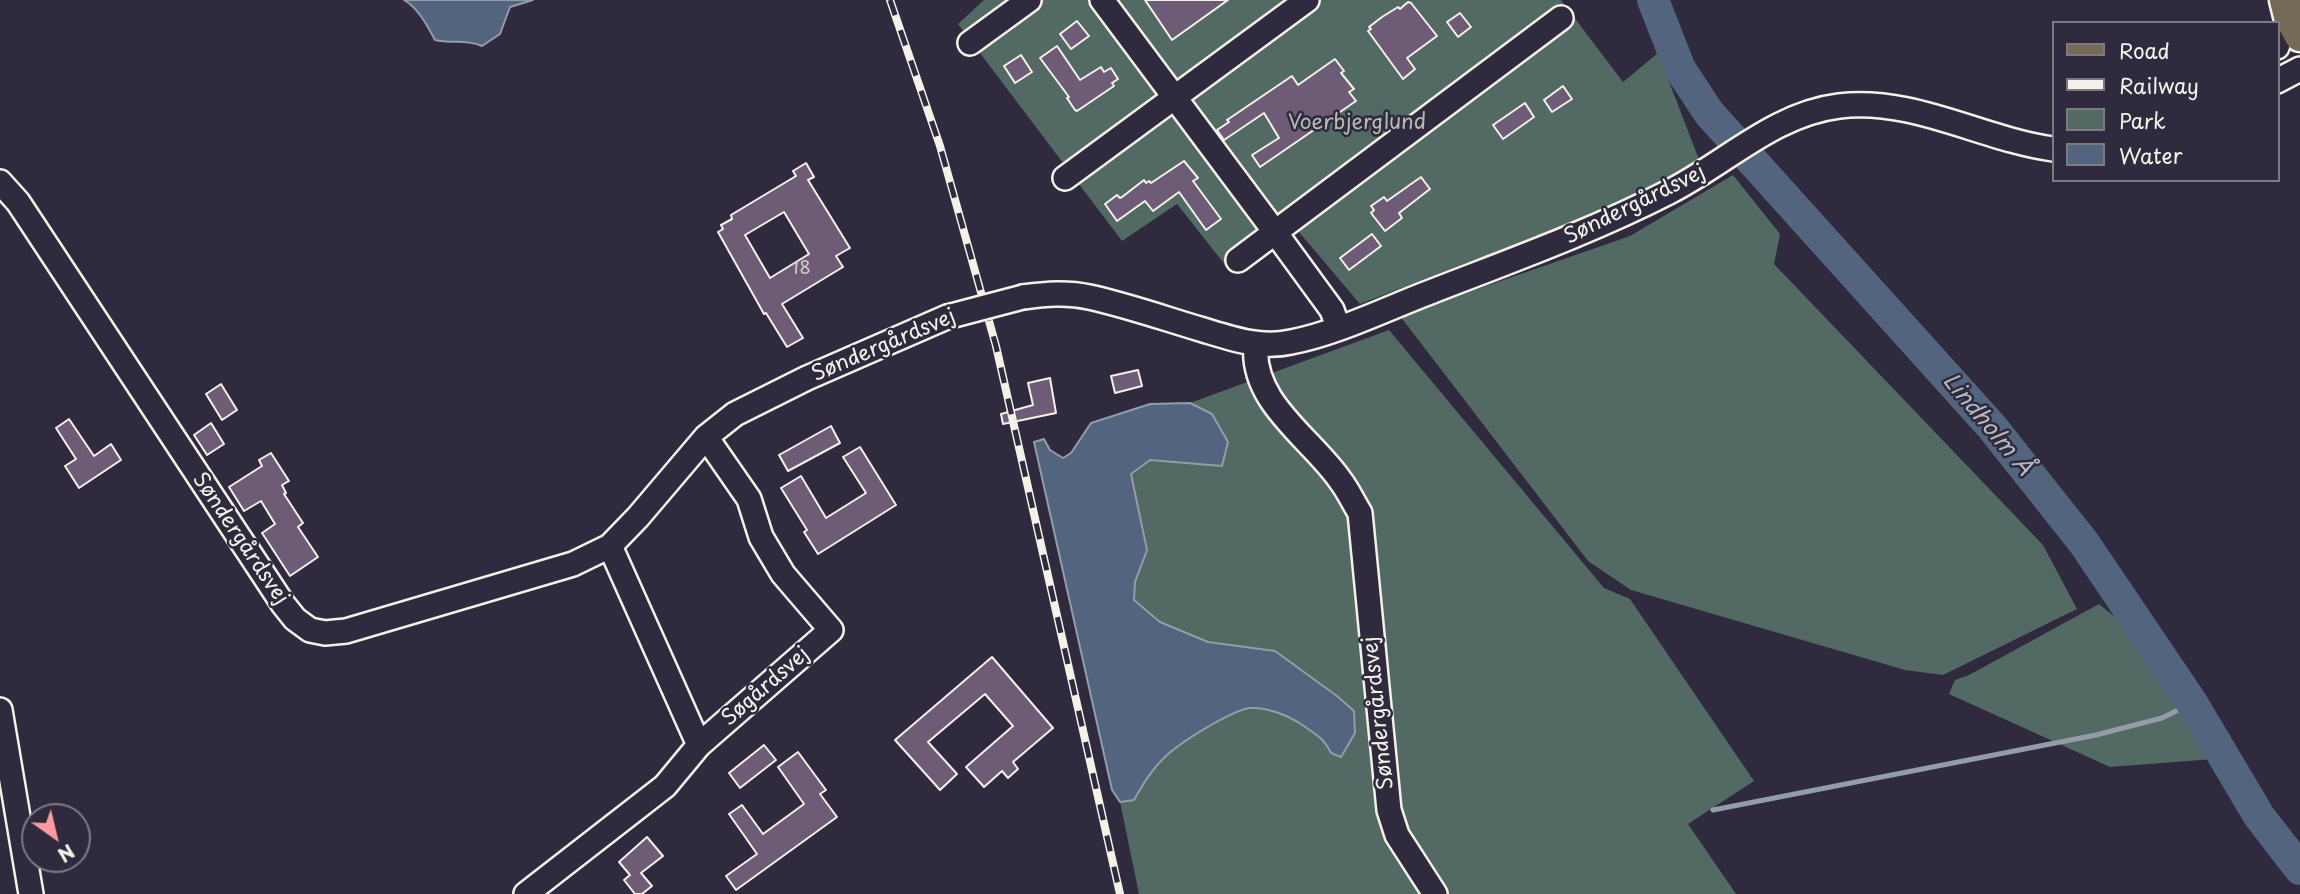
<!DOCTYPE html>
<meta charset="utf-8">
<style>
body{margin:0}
#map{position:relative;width:2300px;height:894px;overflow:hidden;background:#2f2a3d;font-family:"Playpen Sans",sans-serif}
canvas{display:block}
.legend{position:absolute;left:2052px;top:21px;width:228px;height:161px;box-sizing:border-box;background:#2f2a3d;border:2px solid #7e7a81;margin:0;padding:9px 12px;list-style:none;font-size:21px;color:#f4f1e8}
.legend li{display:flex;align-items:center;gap:14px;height:35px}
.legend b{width:35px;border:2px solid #7e7a81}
.north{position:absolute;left:21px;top:803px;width:70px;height:70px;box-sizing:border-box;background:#2f2a3d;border:2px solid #7e7a81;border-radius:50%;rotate:146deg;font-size:19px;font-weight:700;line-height:28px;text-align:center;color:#f4f1e8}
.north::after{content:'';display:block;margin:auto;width:24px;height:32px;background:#ff9aa2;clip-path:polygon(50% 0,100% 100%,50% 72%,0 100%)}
</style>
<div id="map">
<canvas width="2300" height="894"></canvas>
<ul class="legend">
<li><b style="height:9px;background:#756a55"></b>Road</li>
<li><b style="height:9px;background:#f4f1e8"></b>Railway</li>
<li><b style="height:19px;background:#526964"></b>Park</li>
<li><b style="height:19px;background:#53657e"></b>Water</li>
</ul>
<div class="north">N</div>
</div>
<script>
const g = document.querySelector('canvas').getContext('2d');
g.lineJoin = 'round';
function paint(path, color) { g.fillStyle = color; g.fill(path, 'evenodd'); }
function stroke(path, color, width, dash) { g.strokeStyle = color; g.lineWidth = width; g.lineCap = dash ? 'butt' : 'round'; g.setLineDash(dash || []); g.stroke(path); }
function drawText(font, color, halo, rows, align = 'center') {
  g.font = font + ' "Playpen Sans",sans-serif'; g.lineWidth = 5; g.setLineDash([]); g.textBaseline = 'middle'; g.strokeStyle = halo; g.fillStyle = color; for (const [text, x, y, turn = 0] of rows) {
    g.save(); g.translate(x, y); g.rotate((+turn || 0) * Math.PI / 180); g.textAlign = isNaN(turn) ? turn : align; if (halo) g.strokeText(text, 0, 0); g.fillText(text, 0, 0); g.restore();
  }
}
const green = new Path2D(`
 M984,0H1561L1623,82L1658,53L1700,162L1593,214L1360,304L1298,231L1226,266L1177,204L1122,241L958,24Z
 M1733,175L1780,234L1774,264L2043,545L2077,609L1943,675L1905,670L1631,590L1588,561L1400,316L1630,236Z
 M1389,330L1604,588L1630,599L1754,781L1688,824L1736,894H1139L1120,802L1134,800C1144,784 1153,769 1166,756C1181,742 1230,711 1250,708C1267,707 1287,715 1301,724C1315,734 1323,737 1331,753L1340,757L1355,733L1353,711L1337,696L1275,651L1208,642L1160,622L1134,600L1135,582L1147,550L1131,474L1150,460L1222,466L1212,414L1190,403Z
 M2099,604L2131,630L2214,759L2110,767L1949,694L1955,680L1969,675Z`);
const water = new Path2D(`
 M404,0H533L510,7L500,34L482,46C466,39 451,44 435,40C427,25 418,8 404,0Z
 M1190,403L1212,414L1228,442L1222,466L1150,460L1131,474L1147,550L1135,582L1134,600L1160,622L1208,642L1275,651L1337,696L1354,711L1355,733L1341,757L1331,753C1323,737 1315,734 1301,724C1287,715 1267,707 1250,708C1230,711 1181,742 1166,756C1152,769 1143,784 1134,800L1120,802L1112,790L1034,442L1044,439L1050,450L1063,458L1071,453L1091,423L1150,404Z`);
const stream = new Path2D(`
 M1713,810L2096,735L2162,718L2192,703`);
const river = new Path2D(`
 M1653,0L1680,69L1709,113L1992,427L2084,543L2192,703L2259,816L2300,869`);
const building = new Path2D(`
 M1145,0H1228L1172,40Z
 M1408,2L1411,3L1437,36L1407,58L1415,69L1403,79L1368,31L1371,29L1369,27L1382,17L1398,7L1400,9Z
 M1460,13L1471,27L1458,37L1447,22Z
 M1077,21L1089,36L1071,49L1060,34Z
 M1057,46L1080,80L1101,67L1104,72L1111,68L1118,79L1112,83L1114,86L1077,111L1075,110L1067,98L1069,97L1040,58Z
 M1021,55L1032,72L1015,83L1004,66Z
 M1335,59L1344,71L1341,73L1354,89L1349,92L1356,101L1260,167L1252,155L1279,138L1264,113L1224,140L1217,130L1229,122L1227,120L1292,76L1298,85Z
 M1563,86L1572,99L1552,112L1544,100Z
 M1525,103L1534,117L1503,139L1493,125Z
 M1184,161L1198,178L1193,181L1221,219L1206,230L1179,192L1153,211L1145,201L1117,221L1105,204L1117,195L1120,198L1122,197L1144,180L1146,183L1149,181L1151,183Z
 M806,163L814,177L808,180L850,248L836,256L843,267L782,304L803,338L787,347L766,313L764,314L718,232L723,229L721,225L732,219L731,215L796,176L793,171ZM784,212L809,254L770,278L745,235Z
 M1421,177L1430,189L1399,213L1402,218L1385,231L1371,213L1374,210L1371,206L1384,197L1387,201Z
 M1372,234L1381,246L1349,270L1340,258Z
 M1138,370L1142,386L1115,393L1111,376Z
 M1050,378L1056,413L1003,424L1001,414L1033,405L1028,383Z
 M221,384L237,410L222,420L206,394Z
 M69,419L94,456L111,444L121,460L79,488L65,466L76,459L56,428Z
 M211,423L224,444L207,455L194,435Z
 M831,426L840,443L788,471L779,455Z
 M860,447L896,505L818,554L804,532L807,530L781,488L801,476L826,518L866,493L843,457Z
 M271,453L289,481L282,485L286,493L284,494L303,523L298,527L318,557L290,576L262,533L275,524L261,501L244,511L229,487L262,466L259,460Z
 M992,657L1053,728L1013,762L1018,769L1008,778L1002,771L984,787L966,767L1013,726L985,694L928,742L957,774L940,790L895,740Z
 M764,745L776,760L740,788L729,773Z
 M798,752L826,790L820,794L837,817L736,890L726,876L757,854L729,814L742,805L763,834L804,804L778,767Z
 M647,837L663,856L641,873L652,886L642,894H635L624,880L630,875L619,862Z`);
const minor = new Path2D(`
 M1102,0L1275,232L1332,310L1338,327
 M970,43L1029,0
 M2277,47L2289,16
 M2277,81L2300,69
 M1065,178L1307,0
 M0,182L18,202L283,604L295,619L310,630L325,633L346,631L573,564L610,546L638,517L706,437L735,414L807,378L947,317
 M1238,260L1561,18
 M1023,297C1046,294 1067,292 1089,297C1126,305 1163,318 1200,329C1230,338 1259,349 1291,342C1334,334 1384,310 1425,294C1507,262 1591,232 1669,192C1726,163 1774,114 1839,106C1914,97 1981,139 2053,149
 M1256,344C1250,402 1311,438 1340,480C1348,490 1353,502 1360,513L1389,810L1397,835L1435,894
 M610,546L699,745
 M0,710L31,894
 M526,894L665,786L699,745L831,630L783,574L761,537L749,499L706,437`);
const major = new Path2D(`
 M2285,0L2289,16L2300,36`);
const rail = new Path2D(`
 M890,0L940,146L996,346L1120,894`);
const minorBridge = new Path2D(`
 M947,317L1023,297`);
const numberNames = [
 ["18",801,269]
];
const parkNames = [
 ["Voerbjerglund",1357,123]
];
const streetNames = [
 ["Søndergårdsvej",1635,205,-26],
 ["Søndergårdsvej",884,346,-23],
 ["Søndergårdsvej",240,539,56],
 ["Søgårdsvej",766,687,-41],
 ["Søndergårdsvej",1379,713,-96]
];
const waterNames = [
 ["Lindholm Å",1987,425,50]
];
paint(green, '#526964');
paint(water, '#53657e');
stroke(water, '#939da8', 2);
stroke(stream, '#939da8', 5);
stroke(river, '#53657e', 32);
paint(building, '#6e5c77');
stroke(building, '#f4f1e8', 2);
stroke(minor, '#f4f1e8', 28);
stroke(major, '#f4f1e8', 35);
stroke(minor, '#2f2a3d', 23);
stroke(major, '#756a55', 30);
stroke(rail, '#f4f1e8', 8);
stroke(rail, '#2f2a3d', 5, [16]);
stroke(minorBridge, '#f4f1e8', 28, []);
stroke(minorBridge, '#2f2a3d', 23);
drawText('18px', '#d2cccc', null, numberNames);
drawText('21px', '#b3bbb3', '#2f2a3d', parkNames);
drawText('21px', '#f4f1e8', '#2f2a3d', streetNames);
drawText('italic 23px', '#b4b9be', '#2f2a3d', waterNames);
</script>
